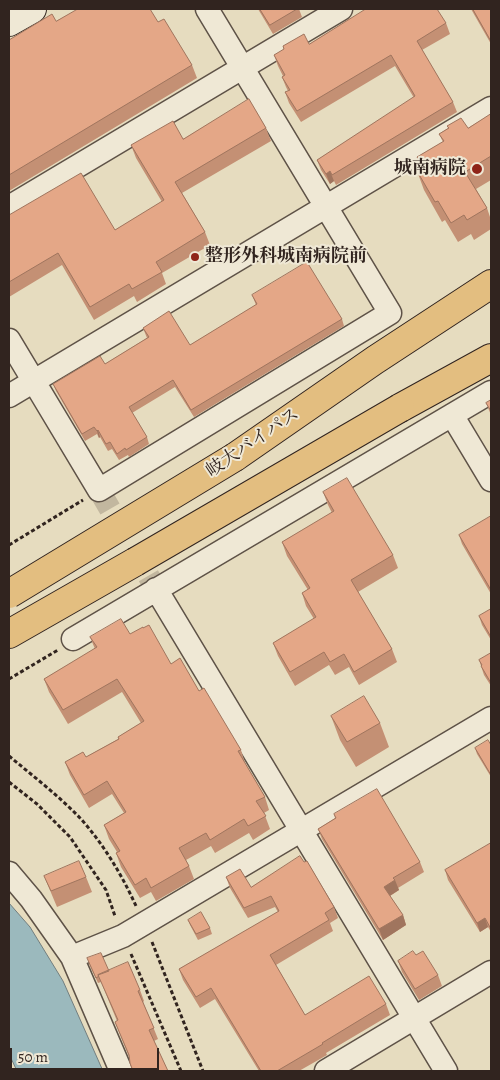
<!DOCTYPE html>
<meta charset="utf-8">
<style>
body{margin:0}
#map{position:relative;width:500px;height:1080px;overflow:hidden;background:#e6dcbf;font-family:Alegreya,serif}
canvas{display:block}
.frame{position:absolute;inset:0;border:10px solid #31241f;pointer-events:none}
.scale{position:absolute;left:10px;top:1048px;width:149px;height:22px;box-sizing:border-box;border:2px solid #31241f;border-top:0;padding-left:6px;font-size:15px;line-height:18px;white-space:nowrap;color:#31241f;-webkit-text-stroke:4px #efe8d5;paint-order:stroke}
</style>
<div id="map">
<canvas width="500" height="1080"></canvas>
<div class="frame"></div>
<div class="scale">50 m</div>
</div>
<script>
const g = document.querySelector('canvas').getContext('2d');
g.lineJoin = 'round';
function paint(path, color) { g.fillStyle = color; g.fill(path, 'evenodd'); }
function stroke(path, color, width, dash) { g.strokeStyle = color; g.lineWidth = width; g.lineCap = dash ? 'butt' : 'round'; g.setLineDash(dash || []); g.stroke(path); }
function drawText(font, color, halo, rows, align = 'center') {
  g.font = font + ' Alegreya,"Noto Serif JP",serif'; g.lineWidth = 4; g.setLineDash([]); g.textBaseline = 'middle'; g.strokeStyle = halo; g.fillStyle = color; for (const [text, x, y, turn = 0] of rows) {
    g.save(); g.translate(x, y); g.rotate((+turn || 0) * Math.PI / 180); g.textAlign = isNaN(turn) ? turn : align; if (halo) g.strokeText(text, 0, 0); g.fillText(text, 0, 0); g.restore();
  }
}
const water = new Path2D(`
 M9,903L30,927L63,981L103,1071H17L9,1054Z`);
const streetTunnel = new Path2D(`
 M99,490L156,589`);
const path = new Path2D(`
 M9,545L83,500
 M9,679L58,650
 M9,756C33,776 59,796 81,819C104,845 122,875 136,906
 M9,782L37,804L70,837L106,890L115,916
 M152,942L203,1071
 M131,954L181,1071`);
const street = new Path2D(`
 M9,207L341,9
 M9,340L99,490L390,313L207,9
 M9,396L491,108
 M452,415L491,480
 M156,589L446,1071
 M73,639L491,392
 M9,873L31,899L72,957L121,1071
 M72,957L123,936L491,718
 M326,1071L491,972`);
const secondary = new Path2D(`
 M9,22L32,9`);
const highway = new Path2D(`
 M400,408L491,358
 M235,457L375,360L491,284
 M9,634L135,562`);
const highwayBridge = new Path2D(`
 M135,562L400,408
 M9,594L235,457`);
const wall = new Path2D(`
 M258,9H299L302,17L273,34Z
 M471,9H491V44Z
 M56,21L158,22L192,65L197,78L9,191V40Z
 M446,23L450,34L422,50L453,102L457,112L336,185L334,181L330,184L321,170L317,160L414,98L395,66L301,122L289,103L285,92L288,91L286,87L282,77L283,76L278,66L274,55L284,50L283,46L309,44Z
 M491,114V180L476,189L487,208L491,220V229L474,240L471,234L458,242L445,220L442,222L424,190L417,171L421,168L417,157L443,142L439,134L448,128L447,126L468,128Z
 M266,128L271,141L182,193L205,232L210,245L162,273L166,284L137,302L134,296L94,320L62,265L9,297V215L115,230L162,202L136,158L131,145Z
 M252,295L342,319L344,326L194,417L175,387L132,413L147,437L149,444L129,457L128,455L119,460L112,449L108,451L100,437L99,438L97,434L85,441L56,391L53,384L105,364L147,338L143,328L190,345L256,305Z
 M491,400V415L486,403Z
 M323,492L393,555L398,568L358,592L392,649L397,662L359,685L349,667L335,675L329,665L295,686L278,656L273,643L314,619L306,606L302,593L308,590L287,556L282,542L332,513L328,505Z
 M491,516V594L462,544L459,535Z
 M491,609V640L482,625L479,616Z
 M130,634L171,664L199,691L241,750L245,763L265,797L269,810L264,813L270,829L253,840L249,833L215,853L211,846L186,860L189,866L194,879L156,901L151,892L140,898L121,867L116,853L117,852L109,839L104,825L124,813L112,794L89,808L70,775L65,762L86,757L118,739V737L141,723L122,692L68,724L49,692L44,679L95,649L90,637Z
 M491,653V686L484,675L479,660Z
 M331,716L380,723L389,747L356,767L340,740Z
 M491,745V777L477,754L475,748Z
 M334,814L420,862L424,872L398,888L399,890L390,896L403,915L406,925L383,940L322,839L318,829L335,818Z
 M491,843V932L488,927L480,932L448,880L445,870Z
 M44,876L86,877L92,892L57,907Z
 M226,877L251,887L334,907L338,918L330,923L333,931L276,965L305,1015L386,1004L390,1015L326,1053L327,1055L299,1071H259L215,999L200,1008L183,980L179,969L278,912L275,907L248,918L230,888Z
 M188,920L210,928L212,934L198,940L190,925Z
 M416,955L438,975L442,986L419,1000L402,972L398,961Z
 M89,964L109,971L140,990L144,1001L143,1002L158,1039L154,1041L168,1071H132L130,1063L129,1057L115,1022L117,1021L101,982L98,983Z`);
const shadedWall = new Path2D(`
 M330,171L334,181L330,184L326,174Z
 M98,430L100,437L99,438L97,431Z
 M395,880L399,890L388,897L384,887Z
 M403,915L406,925L383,940L379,929Z
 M485,918L488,927L480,932L477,923Z`);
const building = new Path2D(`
 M78,9H150L158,22L164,19L192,65L9,175V40L52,14L56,21Z
 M260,9H297L270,25Z
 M366,9H437L446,23L417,41L453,102L332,175L330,171L326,174L317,160L415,96L391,55L297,111L285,92L290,90L282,77L285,75L274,55L284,49L283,46L304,34L309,44Z
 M473,9H491V41Z
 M249,99L266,128L175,182L205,232L156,262L162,272L132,289L129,284L90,307L58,253L9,282V215L81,173L115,230L164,200L131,145L173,121L183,139Z
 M491,114V156L465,172L487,208L467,220L464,215L451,223L438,201L435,202L417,171L423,167L417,157L444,141L439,134L449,128L447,126L461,118L468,128Z
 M307,262L342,319L191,410L173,380L129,407L147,437L126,450L125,448L117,454L110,442L106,444L98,430L97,431L94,427L82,434L53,384L100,356L105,364L149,337L143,328L169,311L190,345L257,304L252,295Z
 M491,400V411L486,403Z
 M347,478L393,555L351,580L392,649L354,672L344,654L330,662L324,652L290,672L273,643L316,617L302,593L310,588L282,542L334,511L323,492Z
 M491,516V590L459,535Z
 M491,609V637L479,616Z
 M121,619L130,634L143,627V628L149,625L171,664L180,658L199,691L204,688L241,750L238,751L265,797L256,801L266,816L248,826L244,819L210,840L206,833L179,848L189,866L151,888L146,878L135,885L116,853L120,851L104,825L126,812L107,781L84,795L65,762L83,752L86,757L119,739L118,737L144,721L117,679L63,710L44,679L97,647L90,637Z
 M491,653V683L481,666L482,665L479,660Z
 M364,696L380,723L347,742L331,716Z
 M488,740L491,745V775L475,748Z
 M377,789L420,862L393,878L395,880L384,887L403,915L379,929L318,829L336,818L334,814Z
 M491,843V929L485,918L477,923L445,870Z
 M300,856L304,862L307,861L334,907L325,913L329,920L270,955L305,1015L369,976L386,1004L322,1043L323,1044L277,1071H261L211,988L196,997L179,969L279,911L271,896L244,908L226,877L240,869L251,887Z
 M79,861L86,877L51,891L44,876Z
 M201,912L210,928L196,934L188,920Z
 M413,951L416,955L423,951L438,975L415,989L398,961Z
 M101,953L109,971L98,975L99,976L96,978L87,958Z
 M128,962L140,990L138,991L154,1028L149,1030L168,1071H133L130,1063L129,1055L115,1022L118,1020L98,975Z`);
const markers = [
 [477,169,6,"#8f2418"],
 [195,257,5,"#8f2418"]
];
const poiNames = [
 ["城南病院",466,169],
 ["整形外科城南病院前",205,257,"left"]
];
const streetNames = [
 ["岐大バイパス",253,443,-34]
];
paint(water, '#9bb9bd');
stroke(water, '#717d7e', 1);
stroke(streetTunnel, '#c2b79f', 22, [22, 11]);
stroke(street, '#5e5247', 25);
stroke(secondary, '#31241f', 30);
stroke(highway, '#31241f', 30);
stroke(path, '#31241f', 3, [4, 2.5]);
stroke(street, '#efe8d5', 22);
stroke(secondary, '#efe8d5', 28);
stroke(highway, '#e3be80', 28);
stroke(highwayBridge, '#31241f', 30, []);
stroke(highwayBridge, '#e3be80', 28);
paint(wall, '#c49074');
paint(shadedWall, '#a0755e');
paint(building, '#e4a787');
stroke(building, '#a0755e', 1);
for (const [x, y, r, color] of markers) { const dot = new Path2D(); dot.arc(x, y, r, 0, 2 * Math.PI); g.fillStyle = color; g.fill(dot); stroke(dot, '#efe8d5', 2); }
drawText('bold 18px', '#31241f', '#efe8d5', poiNames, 'right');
drawText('18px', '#31241f', '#efe8d5', streetNames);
</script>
